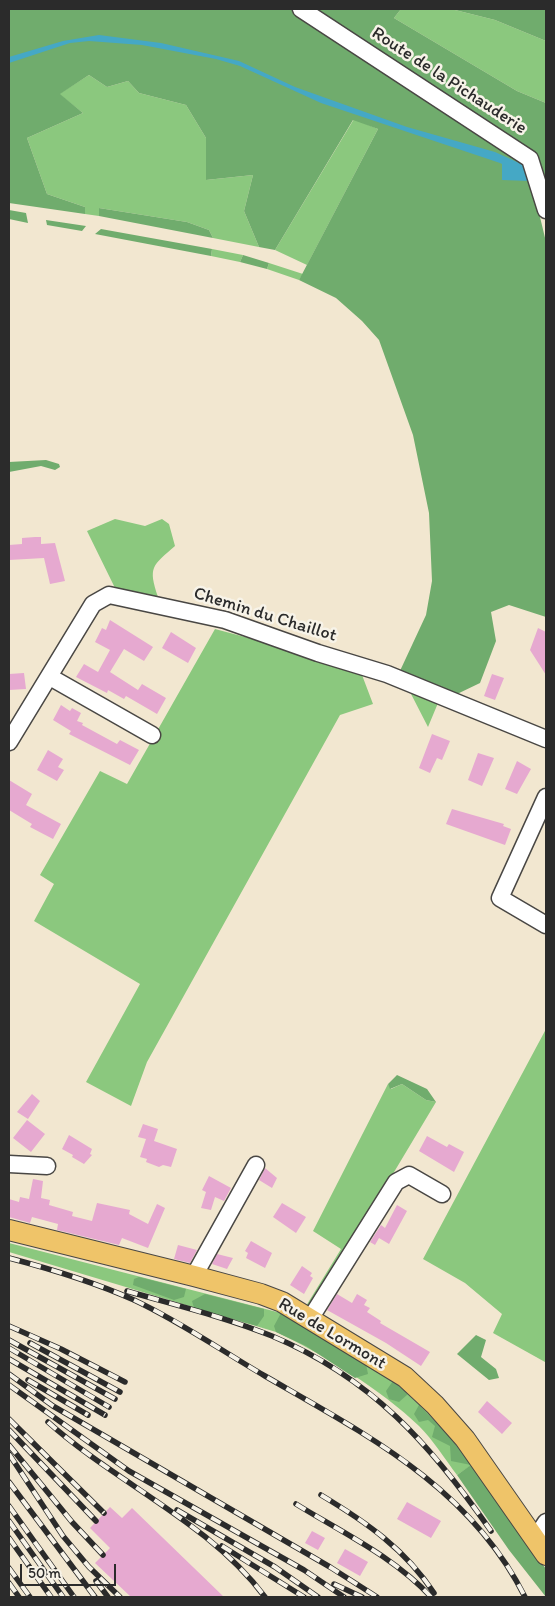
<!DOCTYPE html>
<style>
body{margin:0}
#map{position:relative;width:555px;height:1606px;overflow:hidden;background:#f2e7d0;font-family:Itim,sans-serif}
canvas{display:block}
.frame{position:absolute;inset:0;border:10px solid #2b2b2b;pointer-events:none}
.scale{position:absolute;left:20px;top:1564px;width:96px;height:22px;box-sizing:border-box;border:2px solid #2b2b2b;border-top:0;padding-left:6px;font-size:15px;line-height:18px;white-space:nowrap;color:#2b2b2b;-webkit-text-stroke:4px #f7f3e8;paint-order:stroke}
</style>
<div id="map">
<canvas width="555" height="1606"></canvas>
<div class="frame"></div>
<div class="scale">50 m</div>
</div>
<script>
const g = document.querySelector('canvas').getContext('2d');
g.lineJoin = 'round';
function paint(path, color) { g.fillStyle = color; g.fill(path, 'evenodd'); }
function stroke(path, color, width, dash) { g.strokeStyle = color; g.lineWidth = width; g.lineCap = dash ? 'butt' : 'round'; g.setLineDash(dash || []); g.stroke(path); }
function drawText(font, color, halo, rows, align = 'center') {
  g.font = font + ' Itim,sans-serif'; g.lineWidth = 5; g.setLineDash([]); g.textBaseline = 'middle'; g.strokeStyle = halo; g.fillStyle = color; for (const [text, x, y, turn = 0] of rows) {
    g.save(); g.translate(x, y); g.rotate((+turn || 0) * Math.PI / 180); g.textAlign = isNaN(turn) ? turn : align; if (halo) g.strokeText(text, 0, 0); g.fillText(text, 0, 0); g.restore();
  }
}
const green = new Path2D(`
 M401,9H451L495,20L546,41V103L517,91L394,18Z
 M89,75L107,87L128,81L139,93L186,105L206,138V180L253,175L244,211L259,247L213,238L209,230L187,222L99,208V216L85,214V207L47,194L27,138L83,113L59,94Z
 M354,119L378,129L307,265L275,250Z
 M212,249L243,255L240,262L211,256Z
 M269,263L303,274L299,280L267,269Z
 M115,519L145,526L162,519L169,524L175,546C152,566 148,567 158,597L115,588L87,531Z
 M215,629L275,645L362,675L373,704L340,715L147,1062L131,1106L86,1082L140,984L34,921L54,884L40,875L100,771L127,784Z
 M410,692L438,703L428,727Z
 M546,1029V1360L545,1362L493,1333L502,1314L465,1283L423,1259Z
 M388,1084L391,1089L402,1084L426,1100L436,1102L312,1309L306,1306L341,1249L313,1231Z
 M9,1243L281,1313L398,1385L428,1413L472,1465L457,1475C445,1459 433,1440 419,1426C383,1391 322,1353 276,1332L9,1252Z`);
const forest = new Path2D(`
 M9,9H293L528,167L546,242V617L509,605L491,612L496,641L480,683L455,695L399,673L426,615L432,581L429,513L413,435L379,340L362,321L336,298L299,280L378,129L353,120L275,250L259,247L244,211L253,175L206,180V138L186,105L139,93L128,81L107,87L89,75L60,94L83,113L27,138L47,194L85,207V214L9,203Z
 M309,9H401L394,18L517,91L546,103V188L539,161Z
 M451,9H546V41L495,20Z
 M99,208L187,222L209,230L213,238L99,216Z
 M9,210L26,213L28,223L9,219Z
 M46,220L86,226L82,231L47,225Z
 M101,229L212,249L211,256L95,234Z
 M243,255L269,263L267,269L240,262Z
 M46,460L59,464L60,467L55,470L41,466L9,472V462Z
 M397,1075L427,1089L436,1102L426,1100L402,1084L390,1089L388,1084Z
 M139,1277L186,1289L184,1297L174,1300L133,1285L134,1279Z
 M205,1294L264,1309V1316L257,1326L194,1308L192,1301Z
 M281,1313L366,1364L368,1374L355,1378L306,1346L276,1332L274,1326Z
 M476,1335L486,1340L481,1357L496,1369L499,1378L489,1380L457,1354Z
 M393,1381L408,1394L399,1402L389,1399L386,1391Z
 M419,1405L450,1437L472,1465L546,1569V1597L509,1550L457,1475L471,1465L451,1461L450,1446L432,1437L435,1426L428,1420L419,1422L414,1414Z`);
const water = new Path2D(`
 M99,35L161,43L239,61L295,87L407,127L495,152L528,167L531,181L502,180V164L500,163L321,103L240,66L216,59L142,45L89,41L70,43L9,63V57L63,41Z`);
const building = new Path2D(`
 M35,537H41V544L55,543L65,581L50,584L44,558L9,560V545L22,544V538Z
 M110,620L153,647L144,661L124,649L110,672L138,690L142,684L166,698L157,714L126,696L124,699L108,690L107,693L76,677L84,664L98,672L110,650L95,642L102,628L106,630Z
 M538,628L546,632V675L530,650Z
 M171,632L196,648L188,663L162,648Z
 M24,673L26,689L9,690V674Z
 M492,674L504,678L495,700L484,696Z
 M61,705L70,711L72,708L81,713L77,721L83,723L82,725L117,744L120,740L139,750L130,765L69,734L71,731L53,720Z
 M432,734L450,741L442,760L437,758L430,773L419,768Z
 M48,750L63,759L58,767L64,770L57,781L37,770Z
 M478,753L494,758L482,786L468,780Z
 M517,761L531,769L517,794L505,789Z
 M9,780L32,794L26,805L61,824L53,839L30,827L32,824L9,810Z
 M452,809L504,824L503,826L511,829L505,845L446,824Z
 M32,1094L40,1101L28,1119L17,1112Z
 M27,1120L45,1134L31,1152L13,1138Z
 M143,1124L158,1129L154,1141L177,1149L171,1167L163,1165L159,1167L146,1162L147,1159L140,1157L146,1139L138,1137Z
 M69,1135L92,1149L90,1154L92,1155L84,1164L72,1157L73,1155L62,1149Z
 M427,1136L447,1147L449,1144L464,1152L454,1172L419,1151Z
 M265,1168L277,1178L272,1188L259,1180Z
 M209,1176L231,1188L224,1201L215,1197L211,1210L201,1208L206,1192L202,1190Z
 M33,1179L43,1181L41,1198L50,1200L49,1205L73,1212L72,1216L92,1221L97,1203L130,1210L129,1214L148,1224L157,1204L165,1208L148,1248L122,1238L119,1245L57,1230L58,1224L32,1217L30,1223L9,1217V1199L19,1202L20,1197L29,1199Z
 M282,1203L306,1217L296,1233L273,1217Z
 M397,1205L407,1211L389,1244L379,1238L375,1245L370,1242L381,1225L385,1228Z
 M251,1241L272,1253L265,1268L246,1258L248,1253L245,1251Z
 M178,1245L197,1250L190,1263L174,1259Z
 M217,1254L233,1258L227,1269L212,1264Z
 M302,1266L312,1273L310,1276L313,1278L304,1294L290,1285Z
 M337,1294L352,1303L357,1294L367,1300L364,1305L370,1308L367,1312L381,1321L380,1323L430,1352L421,1366L386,1343L327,1310Z
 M487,1401L512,1423L502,1434L478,1412Z
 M407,1502L441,1521L431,1538L397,1519Z
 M110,1507L122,1518L132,1508L224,1597H131L95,1563L110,1548L90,1528Z
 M312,1531L325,1538L318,1550L305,1543Z
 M345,1549L368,1562L360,1576L337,1563Z`);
const minor = new Path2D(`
 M301,9L530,159L546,210
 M50,677L152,735
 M9,742L93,604L109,595L225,620L318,653L387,674L546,739
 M546,797L500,898L546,925
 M9,1164L47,1166
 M194,1276L256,1165
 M310,1319L396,1182L409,1175L442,1194
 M535,1539L546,1522`);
const major = new Path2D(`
 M9,1230L194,1276L261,1294L282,1302L405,1377L435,1405L465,1439L546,1555`);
const rail = new Path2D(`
 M9,1258C51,1269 94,1282 134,1300C179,1321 222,1351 265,1376C367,1435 470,1487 525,1597
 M127,1291C175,1305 225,1317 272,1336C372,1378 431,1445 491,1531
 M9,1326L61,1349L125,1382
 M9,1340L115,1399
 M30,1343L120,1392
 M9,1348L109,1407
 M9,1359L105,1415
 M9,1374L53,1406L330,1567L377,1597
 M28,1380L88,1415
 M9,1385L129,1471L304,1570L344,1597
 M9,1419L104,1513
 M48,1422C116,1483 209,1522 265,1597
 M9,1430L96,1521
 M9,1445L72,1522L103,1555
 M9,1454L63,1536L89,1567L120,1597
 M9,1482L95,1597
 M321,1495C366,1522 405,1549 434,1593
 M296,1504C343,1533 394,1557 431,1597
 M9,1506L74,1597
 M177,1510L275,1567L318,1597
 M9,1521L63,1597
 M9,1538L51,1597
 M222,1546L304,1597
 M9,1568L30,1597
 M96,1581L108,1597
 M9,1583L19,1597
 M334,1584L362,1597`);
const streetNames = [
 ["Route de la Pichauderie",449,81,33],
 ["Chemin du Chaillot",265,615,17],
 ["Rue de Lormont",332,1334,31]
];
paint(green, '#8bc87e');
paint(forest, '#70ac6d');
paint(water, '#45a8c5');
paint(building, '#e6a9d0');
stroke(minor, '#494744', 19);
stroke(major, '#494744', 22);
stroke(minor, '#fff', 16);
stroke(major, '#efc469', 20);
stroke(rail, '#2b2b2b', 5.5);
stroke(rail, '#f7f3e8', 4, [11]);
drawText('18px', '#2b2b2b', '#f7f3e8', streetNames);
</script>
